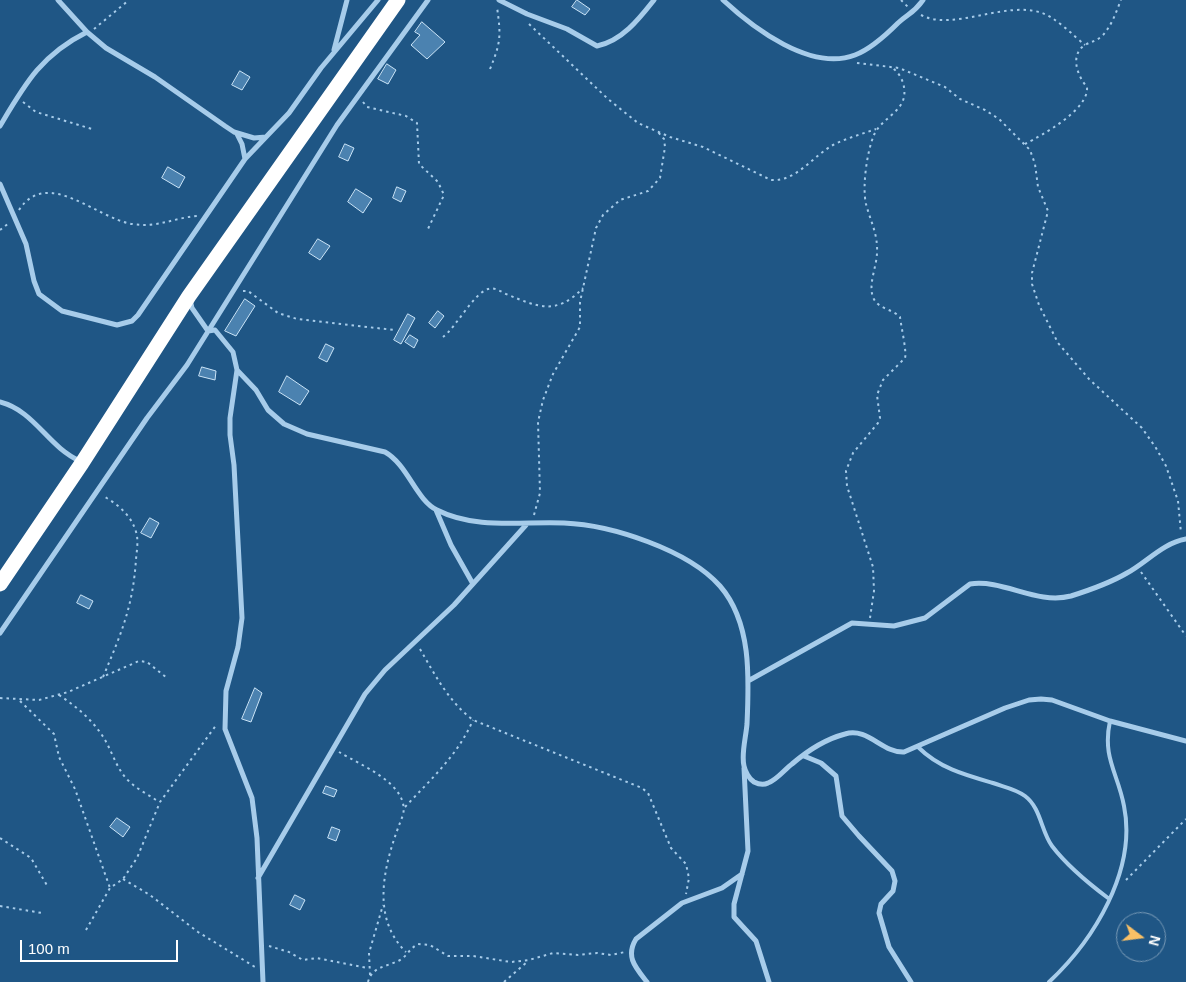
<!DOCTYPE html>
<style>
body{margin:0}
#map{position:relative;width:1186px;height:982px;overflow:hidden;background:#1f5685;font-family:Arial,sans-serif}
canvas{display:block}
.north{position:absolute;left:1116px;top:912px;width:50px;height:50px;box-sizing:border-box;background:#1f5685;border:1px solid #799ab6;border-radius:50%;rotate:105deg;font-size:14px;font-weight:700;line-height:20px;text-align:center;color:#fff}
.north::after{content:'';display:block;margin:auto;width:18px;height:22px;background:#f9c066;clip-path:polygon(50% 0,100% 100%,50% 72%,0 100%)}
.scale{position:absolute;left:20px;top:940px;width:158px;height:22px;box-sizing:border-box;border:2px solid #fff;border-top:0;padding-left:6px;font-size:15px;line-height:18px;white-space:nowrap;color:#fff;-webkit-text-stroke:4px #1f5685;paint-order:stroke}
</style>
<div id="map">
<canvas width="1186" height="982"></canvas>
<div class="north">N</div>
<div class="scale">100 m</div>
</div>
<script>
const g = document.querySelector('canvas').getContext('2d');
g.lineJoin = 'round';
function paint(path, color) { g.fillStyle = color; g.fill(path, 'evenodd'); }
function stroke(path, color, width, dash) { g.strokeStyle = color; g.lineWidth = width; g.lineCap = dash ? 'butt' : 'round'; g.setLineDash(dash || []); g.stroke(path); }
const building = new Path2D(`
 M577,0L590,9L585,15L572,7Z
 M422,22L445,42L427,59L411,45L420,35L415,32Z
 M387,64L396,70L388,84L378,79Z
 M240,71L250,77L242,90L232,85Z
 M345,144L354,148L348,161L339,157Z
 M168,167L185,177L179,188L162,178Z
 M397,187L406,191L401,202L393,198Z
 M356,189L372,199L363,213L348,202Z
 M318,239L330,246L320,260L309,253Z
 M245,299L255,306L236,336L225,331Z
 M438,311L444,316L435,328L429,323Z
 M408,314L415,318L401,344L394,340Z
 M410,335L418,340L414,348L405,342Z
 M326,344L334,348L327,362L319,358Z
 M202,367L216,371L215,380L199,376Z
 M287,376L309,391L300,405L279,392Z
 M150,518L159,523L151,538L141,533Z
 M81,595L93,601L89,609L77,603Z
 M255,688L262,693L251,722L242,719Z
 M326,786L337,790L334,797L323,793Z
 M117,818L130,827L123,837L110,827Z
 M332,827L340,830L336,841L328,838Z
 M295,895L305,900L300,910L290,905Z`);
const path = new Path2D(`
 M901,0L908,7
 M921,15C953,32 1005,0 1042,13C1055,17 1074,36 1085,45
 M529,24L608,99L638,123L670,137L703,147L771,180C796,182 813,156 833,145C847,138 862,134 876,129
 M94,29L129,0
 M857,63L899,68L945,87L960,99L985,110L999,119L1030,150L1035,164L1038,187L1048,211L1032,273V284L1039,305L1058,343L1089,379L1142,428L1156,448L1166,466L1178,501L1181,533
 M490,69C501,42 501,36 497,7
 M23,102L36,112L92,129
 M363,102L367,107L406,116L417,123L419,164L438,182L444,195L427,231
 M1025,144C1042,135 1089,110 1087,87C1078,77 1069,55 1085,45C1092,41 1097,41 1103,35C1112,25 1116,12 1121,0
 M19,210C47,167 96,218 132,224C159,228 172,218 197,216
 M0,230L9,223
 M243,291H248L278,313L297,319L394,330
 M443,337C457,326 473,294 488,289C494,287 500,291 506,294C538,307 556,316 583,288
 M534,515L540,493L538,422L543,400L553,374L580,327V302L596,228L603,215L620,200L648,191L660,178L665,147L664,139L658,132
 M1141,572L1186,636
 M870,618L874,591L873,567L847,486L846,471L853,453L878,423L880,418L877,395L883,380L905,358C907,352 901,326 900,317C893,309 877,309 873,297C868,284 877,266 877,252C878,234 870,220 866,204C862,187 867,151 874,135C880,120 901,113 904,97C906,86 901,73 891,67
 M420,649C435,675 449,702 473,720L642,788L648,793L671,848L686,864L689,878L686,894
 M103,677C121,634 133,607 136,559C137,549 139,538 135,529C130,514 116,503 103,496
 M59,695C77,707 94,721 105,740C112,752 116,766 125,777C134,788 148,794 159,802
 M0,698L39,700L68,692L139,661L147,662L167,678
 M20,701L54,734L59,757L75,789L110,888
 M339,752C360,765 410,784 403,815C386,858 368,915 406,952
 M405,807C431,779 458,755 473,720
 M0,838L31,858L48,887
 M123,879L150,895L198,932L255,967
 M1126,880L1186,819
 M0,906L42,913
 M86,930L110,888L123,879L137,858L160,802L217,724
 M269,946L289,952L303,960L317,958L368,968
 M370,975L369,953L383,905
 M368,982C372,966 387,967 400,960C407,956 410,948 418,944L430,945L448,956H473L511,962L529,960L553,953L578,955L597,953L611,955L625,952
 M504,982L527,962`);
const lane = new Path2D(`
 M918,747C939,768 965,775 993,783C1004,787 1016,789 1025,796C1041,808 1041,831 1052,846C1068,867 1088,883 1108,898
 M1049,982C1094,940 1137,870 1124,806C1118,773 1102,758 1110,721`);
const street = new Path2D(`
 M58,0L87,32L106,48L155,77L225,126L234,132L254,138L266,137L289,113L321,68L378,0
 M499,0L527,14L567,29L597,46C622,41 639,19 654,0
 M723,0C753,28 811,72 855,55C871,49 886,35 898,23C909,13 914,13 923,0
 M334,50L347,0
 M0,126C25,84 41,55 87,32
 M237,134L242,144L245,159
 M0,184L26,244L34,281L39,294L62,311L117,325L132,321L138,315L245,159L266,137
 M190,299L192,308L208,331L215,330L233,352L237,370L230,418V435L234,465L242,618L238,647L226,691L225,729L252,798L257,838L263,982
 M237,370L256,390L268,410L284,424L307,434L385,452C408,465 416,500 437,510C476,530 523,521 564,523C612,525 688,550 720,586C752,623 749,679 747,724C746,737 741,754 744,766C745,771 749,779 754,782C758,784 764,785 768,783C777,780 785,769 792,764C806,752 826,739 845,734C868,727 882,753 904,752L1005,708L1029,700L1041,699L1052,700L1110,721L1186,741
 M0,402C35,411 48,447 80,461
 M436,510L451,545L473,584
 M0,633L147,418L187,365L337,125L428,0
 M748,681L852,623L894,626L925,618L970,584C1004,579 1036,605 1071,596C1090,590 1110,583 1127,573C1147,562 1163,543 1186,539
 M804,756L821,763L836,776L842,816L859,836L892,871L895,881L893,891L881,904L879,913L889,947L911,982
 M744,768L748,851L734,904V917L756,941L769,982
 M258,878L365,694L385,670L454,605L526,525
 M647,982C636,968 625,957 636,939L682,903L722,888L742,874`);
const highway = new Path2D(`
 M0,584L82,463L189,296L398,0`);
paint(building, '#4b82b0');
stroke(building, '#cbe4f7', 1);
stroke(path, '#a7ccea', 2, [2.5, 4]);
stroke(lane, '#a7ccea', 4);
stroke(street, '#a7ccea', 5);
stroke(highway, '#fff', 15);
</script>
